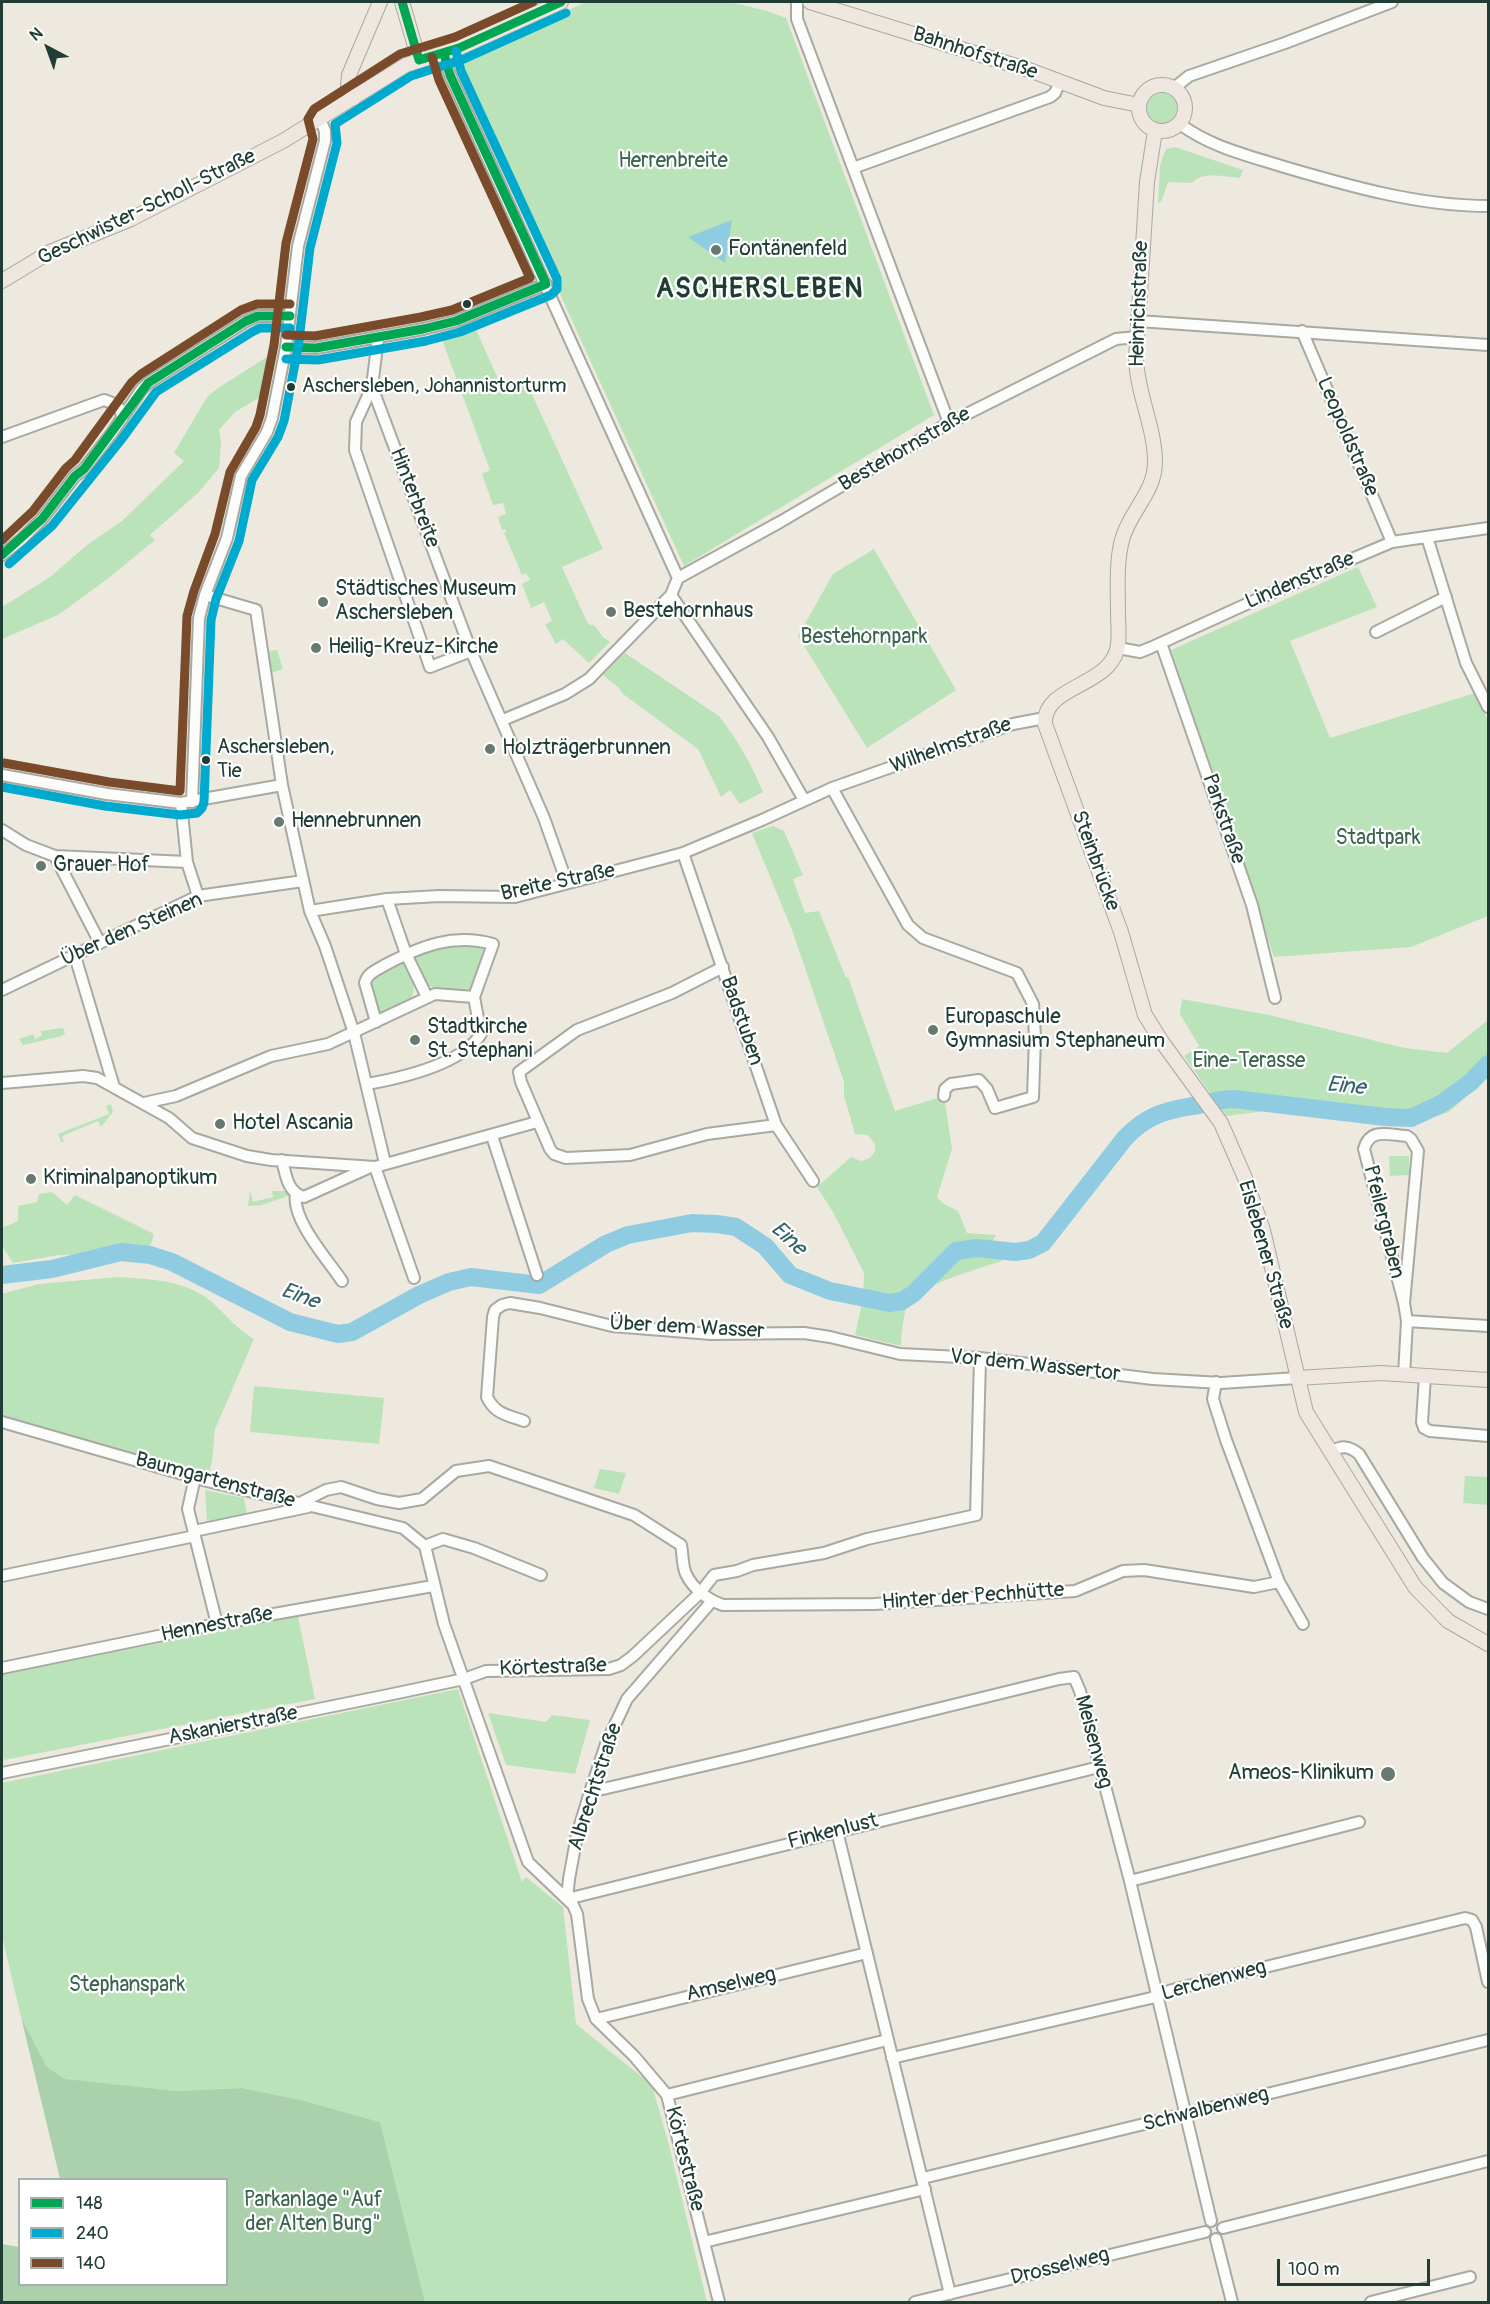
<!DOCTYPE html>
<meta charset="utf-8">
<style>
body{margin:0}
#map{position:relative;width:1490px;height:2304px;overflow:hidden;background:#eee9de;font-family:Pangolin,sans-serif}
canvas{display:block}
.frame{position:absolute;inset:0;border:3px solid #1f3d34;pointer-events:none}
.legend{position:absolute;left:18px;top:2178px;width:210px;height:108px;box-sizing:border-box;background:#fff;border:2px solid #a5b1ae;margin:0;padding:8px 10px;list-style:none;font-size:18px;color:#1f3d34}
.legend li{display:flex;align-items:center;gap:12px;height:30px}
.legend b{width:30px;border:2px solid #a5b1ae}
.north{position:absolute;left:18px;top:18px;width:60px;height:60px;-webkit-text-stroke:4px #fff;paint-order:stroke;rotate:319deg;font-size:16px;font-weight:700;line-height:24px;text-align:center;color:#1f3d34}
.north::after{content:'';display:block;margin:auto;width:21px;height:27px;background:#1f3d34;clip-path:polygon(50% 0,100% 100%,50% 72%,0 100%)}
.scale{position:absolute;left:1277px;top:2259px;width:153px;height:27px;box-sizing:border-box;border:3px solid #1f3d34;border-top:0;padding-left:8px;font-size:18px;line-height:21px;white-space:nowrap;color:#1f3d34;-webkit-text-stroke:4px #fff;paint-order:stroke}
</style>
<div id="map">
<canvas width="1490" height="2304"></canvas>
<div class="frame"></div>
<ul class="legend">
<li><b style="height:8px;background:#00a651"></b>148</li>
<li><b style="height:8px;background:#00a9ce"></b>240</li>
<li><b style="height:8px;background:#7a4b2a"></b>140</li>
</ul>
<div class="north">N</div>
<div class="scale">100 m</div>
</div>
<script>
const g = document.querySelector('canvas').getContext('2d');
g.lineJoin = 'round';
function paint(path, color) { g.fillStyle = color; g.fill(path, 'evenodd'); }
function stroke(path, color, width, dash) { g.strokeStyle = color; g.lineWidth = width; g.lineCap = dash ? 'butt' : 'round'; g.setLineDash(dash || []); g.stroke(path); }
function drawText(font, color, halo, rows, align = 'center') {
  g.font = font + ' Pangolin,sans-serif'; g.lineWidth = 4.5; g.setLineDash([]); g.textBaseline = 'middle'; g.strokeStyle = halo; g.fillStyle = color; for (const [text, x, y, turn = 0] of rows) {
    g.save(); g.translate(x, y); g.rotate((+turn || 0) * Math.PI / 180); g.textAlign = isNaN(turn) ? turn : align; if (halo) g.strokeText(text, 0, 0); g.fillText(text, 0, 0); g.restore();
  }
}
const green = new Path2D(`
 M586,2H730L767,11L786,18L934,415L684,566L554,281L462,70L467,56Z
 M1147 108a15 15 0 1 1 30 0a15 15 0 1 1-30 0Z
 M1175,147L1243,170L1240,178C1225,177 1202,171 1192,183L1168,182L1162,200L1158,204L1160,165L1166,149Z
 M474,325L503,390L525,379L603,549L562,567L587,622L590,625H594L603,637L610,642L589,663L563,639L556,644L545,624L552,621L544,602L531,608L522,584L530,580L526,573L522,575L504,533L506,532L505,529L502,530L498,517L506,514L503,503L493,505L482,474L490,470L441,337Z
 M267,357L268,375L262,396L235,412L219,430L221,441L219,468L198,493L150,535L155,540L106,580L58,615L2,639V607L50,577L87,545L122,521L184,461L174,453L207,397L218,388Z
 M874,549L956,690L867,748L798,636L833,574Z
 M1358,567L1377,607L1290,641L1330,738L1475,693L1488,720V916L1411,947L1274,957L1171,650Z
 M277,650L283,669L267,674L263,652Z
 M625,653L719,716C737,739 752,765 763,792L740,804L730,790L721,797L698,749L623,694L619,688L603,675Z
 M773,826L784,831L803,875L793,879L805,913L819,911L846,978L848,977L895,1111L944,1096L952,1149L937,1197L944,1204L958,1211L967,1233L996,1235L993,1240L1002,1261C980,1268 925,1284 910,1300C904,1307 901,1336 901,1346L855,1335L863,1299L864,1273L834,1214L817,1187L851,1157L861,1161L870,1158L875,1151V1144L868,1135L855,1134L844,1096V1082L792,930L752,833Z
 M452,942L489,946L473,991C456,991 442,991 427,985L412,956Z
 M402,960L406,962C413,977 416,986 411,1002L379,1018L367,983L370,976Z
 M1182,999L1269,1015L1405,1048L1447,1053L1488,1020V1077L1449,1112L1414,1124L1342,1109L1290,1108L1226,1116L1184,1056L1199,1046L1180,1014Z
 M63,1028L65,1033L62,1036L23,1045L19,1039L33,1034L35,1039L42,1035L41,1031Z
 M111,1104L113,1112L101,1127L98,1121L62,1136L64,1142H61L58,1134L109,1114L106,1106Z
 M1389,1156H1409V1175L1390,1176Z
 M250,1190L253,1202L273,1197L272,1191H287L288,1196L262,1205L248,1206Z
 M52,1192L67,1205L75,1195L154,1234L148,1253L59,1255L13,1263L2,1246V1228L18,1221V1206L37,1202L39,1194Z
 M118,1277C150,1279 186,1280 212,1302C226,1315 237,1329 254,1339L215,1429L212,1461L207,1481L2,1422V1294L39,1284Z
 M254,1386L384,1398L379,1444L250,1432Z
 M600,1469L626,1473L619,1494L594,1488Z
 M1465,1476L1488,1477V1505L1463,1503Z
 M205,1490L244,1498L247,1514L207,1521Z
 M298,1616L315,1699L4,1760L2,1750V1674Z
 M458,1689L522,1882L526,1877L563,1907L576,2024L652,2085L669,2145L707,2302H425L380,2122L301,2100L242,2088L176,2091L97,2084L64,2079L47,2067L21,2017L2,1936V1783Z
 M488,1713L546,1722L552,1715L590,1720L575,1774L506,1765Z`);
const forest = new Path2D(`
 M21,2017L47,2067L65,2079L176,2091L242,2088L301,2100L380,2122L425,2302H2V2244L19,2247L20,2284H226V2180L60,2179Z`);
const water = new Path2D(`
 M732,220L725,263L688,237Z`);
const river = new Path2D(`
 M2,1275L52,1269L121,1252L150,1255L172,1262L290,1322L338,1334L352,1332L419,1295L449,1282L471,1277L539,1285L606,1244L628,1235L692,1223L717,1224L736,1227L765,1246L790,1275L830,1291L890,1303L902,1301L913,1294L956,1251L977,1248L1015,1252L1029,1250L1043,1243L1125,1138C1146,1116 1163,1111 1192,1106C1207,1104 1219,1099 1234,1099L1385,1117L1411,1118L1441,1104L1471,1082L1488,1064`);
const minor = new Path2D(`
 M797,2V19L949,423
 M444,54L450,75L678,578
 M1174,88L1189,76L1285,43L1392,2
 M1180,124C1209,146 1246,155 1281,166C1349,186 1418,206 1488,206
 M853,168L1050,97L1055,93L1060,82
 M1138,321L1488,345
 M1302,331L1392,542
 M378,338L372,387L471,651L544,818L567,883
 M286,347L316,348L423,329L456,321L546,284
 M372,387L356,422L355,450L430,667L471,651
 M2,437L104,400C116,404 122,407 122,419
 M1427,537L1466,663L1488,707
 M2,555L22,539L42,519L75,476L84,469L112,433L141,390L148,383L246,321L258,316H290
 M678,578L780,522L949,423L1116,339L1137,337
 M205,595L256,610L282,785L310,911L325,946L354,1033L385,1163
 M671,595L768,737L804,800
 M1376,632L1446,597
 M1161,643L1252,905L1275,998
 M1118,648L1140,652L1150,648L1262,597L1392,542L1488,528
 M503,720L565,694L589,679L671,595L678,578
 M2,775L107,794L181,803L282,785
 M832,788L908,925L923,938L1017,973L1033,1004L1035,1037L1033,1097L995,1108L987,1089L979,1080L951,1084L945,1089L944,1096
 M192,802L199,618L205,595L227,538L241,476L267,432L272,418L286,347L298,246L325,141V131L320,119
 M181,803L187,862L198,896
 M2,830L26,845L55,856L187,862
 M683,853L776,1125L813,1181
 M55,856L100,943
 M387,899L406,954L427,997
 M310,911L387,899L439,896L515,897L661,859L683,853L762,820L832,788L1013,724L1045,718
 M75,956L114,1087
 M723,967L672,993L577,1030L519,1072L521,1082L550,1149L554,1154L566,1158L630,1155L707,1134L776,1125
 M2,990L198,896L303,881
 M2,1083L83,1076L97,1078L169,1118L192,1138L247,1156L271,1160L375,1167L537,1122
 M367,1084C401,1078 461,1065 481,1034L474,997
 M144,1103L176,1096L271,1056L328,1044L435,994L474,997L493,944C453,933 421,946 385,965C377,970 367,973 365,983L376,1022
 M492,1136L537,1275
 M282,1160C286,1175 287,1192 304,1197L368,1168
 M375,1167L414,1278
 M296,1194C291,1219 328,1260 342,1281
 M1404,1303L1364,1149C1370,1127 1389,1135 1407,1136L1411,1139L1418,1151L1404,1303L1407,1321L1404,1375
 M1407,1321L1488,1326
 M1425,1376L1422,1422L1424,1428L1430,1431L1488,1436
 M1216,1382L1213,1399L1226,1440L1279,1582L1303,1624
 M524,1421C507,1415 495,1414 487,1397L493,1317L495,1310L502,1305L510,1303L540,1308L612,1326L711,1334L804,1333L830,1337L900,1354L980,1358L1153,1379L1221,1383L1297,1378
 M2,1422L207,1481L403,1528L425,1546
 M1331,1452C1342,1445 1349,1446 1359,1454L1423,1558L1443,1583L1469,1602L1488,1609
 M195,1477L188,1509L217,1624
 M300,1503L326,1490L341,1487L377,1499L399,1503L422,1499L456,1471L489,1466L634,1515L681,1545C683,1554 682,1566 686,1574C693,1589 708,1600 723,1605L874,1604L1075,1591L1123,1571L1144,1570L1254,1587L1279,1582
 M194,1531L308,1507
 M425,1546L444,1624L528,1862L573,1905L577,1914L588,1999L596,2019L634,2056L667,2095L719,2302
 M425,1546L443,1539L474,1548L541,1575
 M2,1576L195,1536
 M712,1601L627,1699L606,1744L590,1792L577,1835L569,1879L567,1899L1099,1767
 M2,1668L217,1624L433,1586
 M2,1773L388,1695L464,1679L486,1671L609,1669L621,1665L633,1656L700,1593L714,1575L737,1571L753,1565L824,1553L867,1539L976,1515L980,1358
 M590,1792L745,1756L1059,1679L1074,1677L1080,1691L1130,1881L1211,2221
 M837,1831L950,2294
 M1130,1881L1359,1822
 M596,2019L867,1953
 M892,2058L1151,1998L1172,1990L1465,1918L1472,1920L1476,1927L1488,1982
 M667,2095L887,2040
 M923,2178L1488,2040
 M1223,2228L1488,2161
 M1216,2239L1232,2302
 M704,2242L925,2189
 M915,2302L1205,2232
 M1371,2302L1470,2277`);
const major = new Path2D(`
 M402,2L419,60
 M810,2L1029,70L1104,98L1139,105
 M1139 108a23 23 0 1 1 46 0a23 23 0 1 1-46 0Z
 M354,98L348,87L349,75L380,2
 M1155,131L1147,182L1136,358C1137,394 1155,427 1155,462C1155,493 1129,512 1122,540C1116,563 1118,590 1118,613C1118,625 1120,638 1117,650C1107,687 1043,686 1045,724L1121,932L1145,1015L1162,1042L1221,1123L1245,1178L1263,1230L1306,1412L1415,1587L1448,1621L1488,1644
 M2,281L50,252L131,219L283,141L406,65L459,48L561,2
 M1297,1378L1381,1373L1488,1380`);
const bus1 = new Path2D(`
 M402,2L419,60
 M444,54L450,75L546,284
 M419,60L459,48L561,2
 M286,347L316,348L423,329L456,321L546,284
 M2,555L42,519L75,476L84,469L148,383L246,321L258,316H290`);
const bus2 = new Path2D(`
 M286,359L318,360L426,341L460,332L551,295L557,289V279L461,71L456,51
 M9,564L52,526L121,440L156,392L252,332L260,328H290
 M2,787L105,806L180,815L197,813L202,808L204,802L211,620L216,599L239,541L252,480L278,437L284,421L298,348L310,248L337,143L335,124L411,76L464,59L566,13`);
const bus3 = new Path2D(`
 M286,335L315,336L421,317L452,310L530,278L439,80L432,57
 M2,540L33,511L66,468L75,460L132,382L141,374L241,310L257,304H290
 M4,763L109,782L180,791L187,616L194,591L215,534L230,472L256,427L260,415L274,345L286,243L313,139L308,119L314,109L400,54L455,37L533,2`);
const markers = [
 [716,250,6,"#677970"],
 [467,304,5,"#1f3d34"],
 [291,387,5,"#1f3d34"],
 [323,602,6,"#677970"],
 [611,612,6,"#677970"],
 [316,648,6,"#677970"],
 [490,749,6,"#677970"],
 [206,760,5,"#1f3d34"],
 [279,822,6,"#677970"],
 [41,866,6,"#677970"],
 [933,1030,6,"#677970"],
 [415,1040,6,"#677970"],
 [220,1124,6,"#677970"],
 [31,1179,6,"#677970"],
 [1388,1774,8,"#677970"]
];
const busNames = [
 ["Aschersleben, Johannistorturm",302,387],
 ["Aschersleben,",217,748],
 ["Tie",217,772]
];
const streetNames = [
 ["Bahnhofstraße",975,54,18],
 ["Geschwister-Scholl-Straße",147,208,-26],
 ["Heinrichstraße",1140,304,-88],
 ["Leopoldstraße",1347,437,67],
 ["Bestehornstraße",905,450,-30],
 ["Hinterbreite",414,498,69],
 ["Lindenstraße",1300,581,-23],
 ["Wilhelmstraße",951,746,-20],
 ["Parkstraße",1223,819,71],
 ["Steinbrücke",1095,861,70],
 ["Breite Straße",558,883,-12],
 ["Über den Steinen",132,930,-24],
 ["Badstuben",741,1021,71],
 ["Pfeilergraben",1383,1222,76],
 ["Eislebener Straße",1265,1255,74],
 ["Über dem Wasser",687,1328,3],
 ["Vor dem Wassertor",1035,1366,6],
 ["Baumgartenstraße",215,1481,15],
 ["Hinter der Pechhütte",973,1597,-4],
 ["Hennestraße",217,1625,-11],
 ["Körtestraße",553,1668,-2],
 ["Askanierstraße",233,1726,-11],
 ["Meisenweg",1093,1742,75],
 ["Albrechtstraße",596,1787,-72],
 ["Finkenlust",833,1832,-14],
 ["Lerchenweg",1214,1981,-15],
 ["Amselweg",731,1985,-13],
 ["Schwalbenweg",1206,2110,-14],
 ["Körtestraße",684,2159,76],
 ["Drosselweg",1060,2267,-14]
];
const parkNames = [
 ["Herrenbreite",673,162],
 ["Bestehornpark",864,638],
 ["Stadtpark",1378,839],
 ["Eine-Terasse",1249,1062],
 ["Stephanspark",127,1986],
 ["Parkanlage \"Auf",313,2201],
 ["der Alten Burg\"",313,2225]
];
const poiNames = [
 ["Fontänenfeld",728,250],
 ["Städtisches Museum",335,590],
 ["Aschersleben",335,614],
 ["Bestehornhaus",623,612],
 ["Heilig-Kreuz-Kirche",328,648],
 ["Holzträgerbrunnen",502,749],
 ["Hennebrunnen",291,822],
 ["Grauer Hof",53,866],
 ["Europaschule",945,1018],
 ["Gymnasium Stephaneum",945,1042],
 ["Stadtkirche",427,1028],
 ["St. Stephani",427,1052],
 ["Hotel Ascania",232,1124],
 ["Kriminalpanoptikum",43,1179],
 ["Ameos-Klinikum",1374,1774,"right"]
];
const waterNames = [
 ["Eine",1346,1087,6],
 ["Eine",788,1239,42],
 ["Eine",300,1297,20]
];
const districtNames = [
 ["ASCHERSLEBEN",760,290]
];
paint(green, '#bae3ba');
paint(forest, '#aad1ac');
paint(water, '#8fcce2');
stroke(river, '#8fcce2', 18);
stroke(minor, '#a8a9a2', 14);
stroke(major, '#a8a9a2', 16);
stroke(minor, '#fcfcfa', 10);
stroke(major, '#eee6df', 14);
stroke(bus1, '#00a651', 9);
stroke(bus2, '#00a9ce', 9);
stroke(bus3, '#7a4b2a', 9);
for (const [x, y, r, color] of markers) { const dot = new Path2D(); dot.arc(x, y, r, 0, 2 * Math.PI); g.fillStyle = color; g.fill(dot); stroke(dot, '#fff', 2); }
drawText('20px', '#1f3d34', '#fff', busNames, 'left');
drawText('21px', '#1f3d34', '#fff', streetNames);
drawText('21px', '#3b654e', '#fff', parkNames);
drawText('21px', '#1f3d34', '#fff', poiNames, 'left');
drawText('italic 22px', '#346469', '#fff', waterNames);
g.letterSpacing = '1.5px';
drawText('bold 27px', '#1f3d34', '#fff', districtNames);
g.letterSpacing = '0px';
</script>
